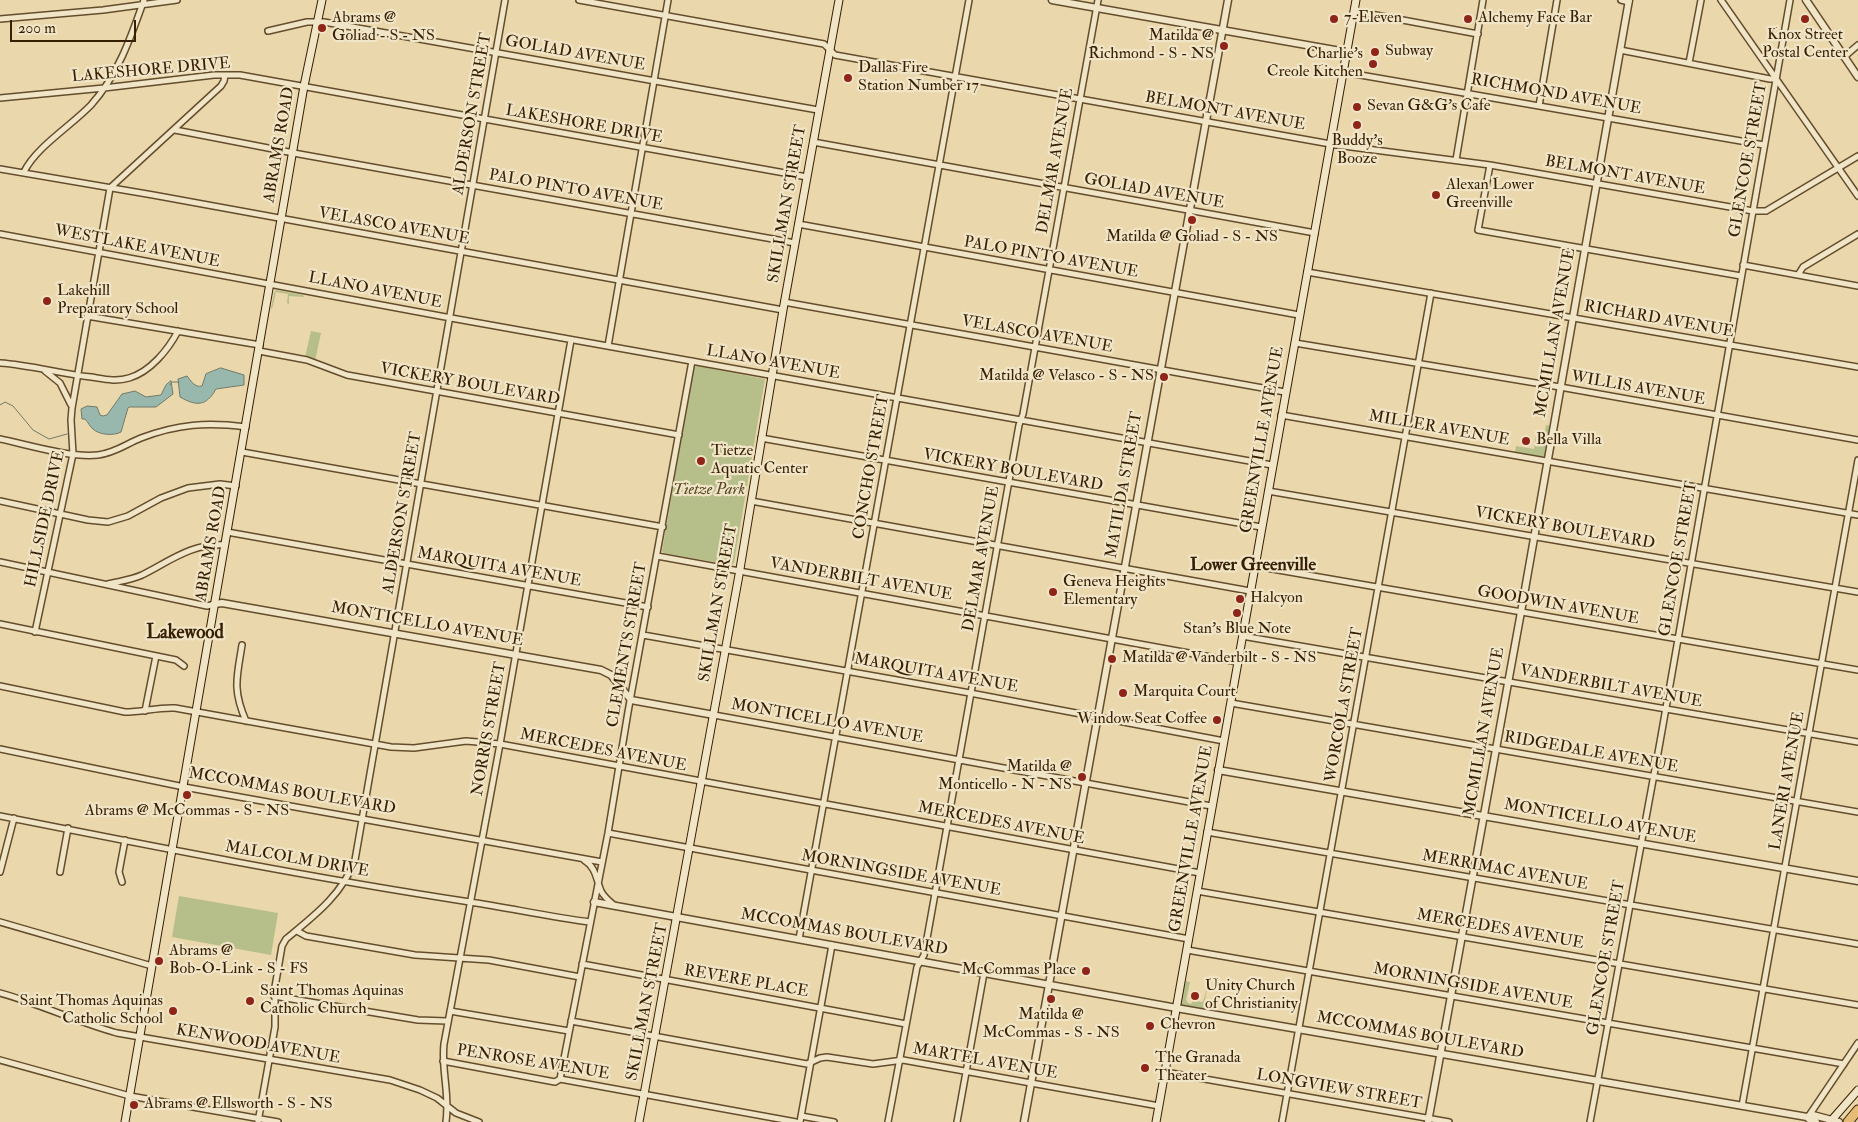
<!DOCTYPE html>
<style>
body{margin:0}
#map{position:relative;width:1858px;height:1122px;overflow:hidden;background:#ead7ab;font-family:"IM FELL Double Pica",serif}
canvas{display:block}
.scale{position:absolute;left:10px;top:20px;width:126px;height:22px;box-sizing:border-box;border:2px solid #371f01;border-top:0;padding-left:6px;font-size:15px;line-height:18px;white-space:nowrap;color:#371f01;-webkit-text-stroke:4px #f1e5c8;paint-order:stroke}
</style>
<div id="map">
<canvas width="1858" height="1122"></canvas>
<div class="scale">200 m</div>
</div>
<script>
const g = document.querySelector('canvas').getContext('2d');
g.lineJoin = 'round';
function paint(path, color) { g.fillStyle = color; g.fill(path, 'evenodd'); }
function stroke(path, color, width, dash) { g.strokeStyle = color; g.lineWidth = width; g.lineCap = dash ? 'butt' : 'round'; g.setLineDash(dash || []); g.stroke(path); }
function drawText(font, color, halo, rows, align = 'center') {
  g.font = font + ' "IM FELL Double Pica",serif'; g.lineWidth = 4.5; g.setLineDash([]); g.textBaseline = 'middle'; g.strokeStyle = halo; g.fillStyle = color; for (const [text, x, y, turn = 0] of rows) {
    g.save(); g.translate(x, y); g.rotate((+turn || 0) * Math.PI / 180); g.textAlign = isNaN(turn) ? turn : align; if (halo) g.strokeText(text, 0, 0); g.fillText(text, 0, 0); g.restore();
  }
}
const green = new Path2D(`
 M276,290L303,295L304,297L289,296V304L287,303L288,294L276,292L272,309L271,308L274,293Z
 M311,331L321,333L315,361L305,357Z
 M697,366L765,379L734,563L731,565L664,553L662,551L694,367Z
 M1546,425L1550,426L1545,456L1541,457L1515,453L1516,446L1534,449L1536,436L1544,437Z
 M179,896L278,913L271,955L172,937Z
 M1185,981L1190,982L1186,1000L1188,1003L1191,1004L1193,1001L1203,1002L1208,984L1203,1010L1181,1005Z`);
const water = new Path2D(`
 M221,368L244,375V385L216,389C206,407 196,406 180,397L178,379L187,376C191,381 195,388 202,386L206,374Z
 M171,381L173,394L156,407H129L128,408L121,432C114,436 99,435 93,429C90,427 88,422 85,419H82L81,409L87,406L97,407L100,415L103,416L107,415L122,394L135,391L146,397L161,395L166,385Z`);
const stream = new Path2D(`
 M170,385L172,382H179
 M0,405L5,402L13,406L33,430L49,439L67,434`);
const minor = new Path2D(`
 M579,0L824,44L835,55L1336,145L1490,165L1753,211H1766L1858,156
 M1621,0L1629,2
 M1721,0L1858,196
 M1354,11L1478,34
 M0,19L103,10L177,0
 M268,31L307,22H324L818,110
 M1620,50L1770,79H1776
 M1844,57L1858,45
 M1689,63L1701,0
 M1343,72L1764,145
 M0,98L104,88L214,75H240L807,177
 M1539,106L1557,0
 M175,130L299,154L795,243
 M813,142L1315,233
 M1456,160L1483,0
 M1490,165L1478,230L1741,276
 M0,169L153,195L783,310
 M24,172C36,147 71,126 91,105C118,75 131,37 144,0
 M798,224L1299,315
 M0,234L451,318L1272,465
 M1743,265L1858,286
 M1307,272L1858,367
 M1798,275L1803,267L1858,234
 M784,302L1285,392
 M87,316L260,345
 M1295,343L1560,387L1858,440
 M608,346L668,0
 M259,351L307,360L347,375L679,435
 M0,363C31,365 61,374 91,377C104,379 116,382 129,378C150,372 168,350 178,331
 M45,371L60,383L71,405
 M1281,415L1858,515
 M761,438L1261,527
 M0,439C29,445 70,458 98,455C115,453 126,444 141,438C178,424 207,422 246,427
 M242,452L663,527
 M1268,491L1858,592
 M0,501L88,520L108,522L128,516L161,498L188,488L220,484L236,486
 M751,501L1250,591
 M227,532L648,607
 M657,556L1238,662
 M0,562L207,606L215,604
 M1255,566L1858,670
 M108,584C120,581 131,580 142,575C170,561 192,543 225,545
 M0,624L176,660L184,666
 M35,632L73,454L71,420L72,408L110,188L221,86L224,81L225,75
 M643,635L970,693L1224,741
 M1242,636L1858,742
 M242,645C237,677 232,689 246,721
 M0,686L125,712C142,712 158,707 175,708L391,747L414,748L466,741L500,744L1200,873
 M1231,703L1858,812
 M145,711L156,656
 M714,715L1211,806
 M0,749L184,787L602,862
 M0,816C156,847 313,878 470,902C510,908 550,917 590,922
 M1207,832L1858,944
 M608,833L1189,939
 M584,860C596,867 596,879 601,891C604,897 609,901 615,906
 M0,872L14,818
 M60,872L68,828
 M122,882L119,872L125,840
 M1197,891L1858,1005
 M0,922L152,966
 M297,931L306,936L415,955L489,960L580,977
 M799,939L969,0
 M1187,950L1844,1064
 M582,964L906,1024
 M0,993C40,1004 77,1022 117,1033L390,1080L420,1090L437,1098L456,1113L479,1122
 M274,996L418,1020L447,1021
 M450,1011L569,1031
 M571,1021L807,1064L820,1058L827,1057L873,1064L903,1060L1159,1106
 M0,1060L130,1096L278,1122
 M443,1061L555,1082L560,1079L796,1122
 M1165,1072L1449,1122
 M560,1079L608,833L628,712L692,361
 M1742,1106L1858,460
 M801,1116L834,1122
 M1808,1117L1858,1043
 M258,1122L275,1027V987L282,946L286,939C314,916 342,895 355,860L505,0
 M446,1122C450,1093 441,1070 444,1044L500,744L571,340
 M800,1122L832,945
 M888,1122L917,967L924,955L1019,425L1023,414L1098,0
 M957,1122L984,973
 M1282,1122L1431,293
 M1590,1122L1660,742L1790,0`);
const tertiary = new Path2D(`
 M1052,0L1346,52
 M1806,0L1858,77
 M215,604L222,603L601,670L611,675L631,700L714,715
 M1218,770L1858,881
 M594,902L1182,1009L1807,1117L1811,1121L1816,1122
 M1807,1117L1813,1115L1839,1122
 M1024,1122L1228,0
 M1428,1122L1521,612L1629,0`);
const secondary = new Path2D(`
 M125,1122L304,86L322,0
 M639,1122L739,575L783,310L839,0
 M1156,1122L1356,0
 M1830,1122L1858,1090`);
const motorway = new Path2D(`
 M1848,1122L1858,1110`);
const markers = [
 [1334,19,5,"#8f2418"],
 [1468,19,5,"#8f2418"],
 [1805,19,5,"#8f2418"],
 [322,28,5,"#8f2418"],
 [1224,46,5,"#8f2418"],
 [1375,52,5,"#8f2418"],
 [1373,64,5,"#8f2418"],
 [848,78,5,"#8f2418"],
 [1357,107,5,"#8f2418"],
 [1357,125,5,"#8f2418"],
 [1436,195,5,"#8f2418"],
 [1192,220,5,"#8f2418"],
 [47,301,5,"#8f2418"],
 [1164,377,5,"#8f2418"],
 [1526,441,5,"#8f2418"],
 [701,461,5,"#8f2418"],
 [1053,592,5,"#8f2418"],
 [1240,599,5,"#8f2418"],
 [1237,613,5,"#8f2418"],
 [1112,659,5,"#8f2418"],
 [1123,693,5,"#8f2418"],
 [1217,720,5,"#8f2418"],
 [1082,777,5,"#8f2418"],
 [187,795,5,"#8f2418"],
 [159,961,5,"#8f2418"],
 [1086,971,5,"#8f2418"],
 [1195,996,5,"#8f2418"],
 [1051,999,5,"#8f2418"],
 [250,1001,5,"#8f2418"],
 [173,1011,5,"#8f2418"],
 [1150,1026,5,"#8f2418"],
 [1145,1068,5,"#8f2418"],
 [134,1105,5,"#8f2418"]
];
const poiNames = [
 ["Abrams @",332,19],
 ["Goliad - S - NS",332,37],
 ["7-Eleven",1344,19],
 ["Alchemy Face Bar",1478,19],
 ["Knox Street",1805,36,"center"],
 ["Postal Center",1805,54,"center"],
 ["Matilda @",1214,37,"right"],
 ["Richmond - S - NS",1214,55,"right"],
 ["Subway",1385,52],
 ["Charlie's",1363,55,"right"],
 ["Creole Kitchen",1363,73,"right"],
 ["Dallas Fire",858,69],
 ["Station Number 17",858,87],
 ["Sevan G&G's Cafe",1367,107],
 ["Buddy's",1357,142,"center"],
 ["Booze",1357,160,"center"],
 ["Alexan Lower",1446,186],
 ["Greenville",1446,204],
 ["Matilda @ Goliad - S - NS",1192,238,"center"],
 ["Lakehill",57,292],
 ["Preparatory School",57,310],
 ["Matilda @ Velasco - S - NS",1154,377,"right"],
 ["Bella Villa",1536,441],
 ["Tietze",711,452],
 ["Aquatic Center",711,470],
 ["Geneva Heights",1063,583],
 ["Elementary",1063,601],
 ["Halcyon",1250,599],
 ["Stan's Blue Note",1237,630,"center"],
 ["Matilda @ Vanderbilt - S - NS",1122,659],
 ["Marquita Court",1133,693],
 ["Window Seat Coffee",1207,720,"right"],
 ["Matilda @",1072,768,"right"],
 ["Monticello - N - NS",1072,786,"right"],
 ["Abrams @ McCommas - S - NS",187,812,"center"],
 ["Abrams @",169,952],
 ["Bob-O-Link - S - FS",169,970],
 ["McCommas Place",1076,971,"right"],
 ["Unity Church",1205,987],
 ["of Christianity",1205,1005],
 ["Saint Thomas Aquinas",260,992],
 ["Catholic Church",260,1010],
 ["Saint Thomas Aquinas",163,1002,"right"],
 ["Catholic School",163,1020,"right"],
 ["Matilda @",1051,1016,"center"],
 ["McCommas - S - NS",1051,1034,"center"],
 ["Chevron",1160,1026],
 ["The Granada",1155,1059],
 ["Theater",1155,1077],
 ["Abrams @ Ellsworth - S - NS",144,1105]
];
const streetNames = [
 ["GOLIAD AVENUE",575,54,10],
 ["LAKESHORE DRIVE",151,71,-5],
 ["RICHMOND AVENUE",1556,95,10],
 ["BELMONT AVENUE",1225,112,10],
 ["ALDERSON STREET",473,114,-80],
 ["LAKESHORE DRIVE",584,125,10],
 ["ABRAMS ROAD",280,145,-80],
 ["GLENCOE STREET",1749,160,-80],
 ["DELMAR AVENUE",1056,161,-80],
 ["BELMONT AVENUE",1625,176,10],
 ["PALO PINTO AVENUE",576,191,10],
 ["GOLIAD AVENUE",1154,192,10],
 ["SKILLMAN STREET",788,204,-80],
 ["VELASCO AVENUE",394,227,10],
 ["WESTLAKE AVENUE",137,247,11],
 ["PALO PINTO AVENUE",1051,258,10],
 ["LLANO AVENUE",375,291,11],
 ["RICHARD AVENUE",1659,320,10],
 ["MCMILLAN AVENUE",1556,333,-80],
 ["VELASCO AVENUE",1037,335,10],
 ["LLANO AVENUE",773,363,10],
 ["VICKERY BOULEVARD",470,385,10],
 ["WILLIS AVENUE",1638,389,10],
 ["MILLER AVENUE",1439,429,10],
 ["GREENVILLE AVENUE",1263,440,-80],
 ["CONCHO STREET",872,467,-80],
 ["VICKERY BOULEVARD",1013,471,10],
 ["MATILDA STREET",1125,485,-80],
 ["ALDERSON STREET",403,513,-80],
 ["HILLSIDE DRIVE",46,519,-78],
 ["VICKERY BOULEVARD",1565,529,10],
 ["ABRAMS ROAD",212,544,-80],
 ["DELMAR AVENUE",982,559,-80],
 ["GLENCOE STREET",1679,559,-80],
 ["MARQUITA AVENUE",499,568,10],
 ["VANDERBILT AVENUE",861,580,10],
 ["SKILLMAN STREET",719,603,-80],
 ["GOODWIN AVENUE",1558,606,10],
 ["MONTICELLO AVENUE",427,625,10],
 ["CLEMENTS STREET",628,645,-80],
 ["MARQUITA AVENUE",936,674,10],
 ["VANDERBILT AVENUE",1611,687,10],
 ["WORCOLA STREET",1345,705,-80],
 ["MONTICELLO AVENUE",827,722,10],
 ["NORRIS STREET",490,729,-80],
 ["MCMILLAN AVENUE",1485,732,-80],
 ["MERCEDES AVENUE",603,751,11],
 ["RIDGEDALE AVENUE",1591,753,10],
 ["LANERI AVENUE",1788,781,-80],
 ["MCCOMMAS BOULEVARD",292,792,10],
 ["MONTICELLO AVENUE",1600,822,10],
 ["MERCEDES AVENUE",1001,824,11],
 ["GREENVILLE AVENUE",1192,839,-80],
 ["MALCOLM DRIVE",297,860,10],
 ["MERRIMAC AVENUE",1505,871,10],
 ["MORNINGSIDE AVENUE",901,874,10],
 ["MERCEDES AVENUE",1500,930,10],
 ["MCCOMMAS BOULEVARD",844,933,10],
 ["GLENCOE STREET",1607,958,-80],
 ["REVERE PLACE",746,982,10],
 ["MORNINGSIDE AVENUE",1473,987,10],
 ["SKILLMAN STREET",648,1002,-79],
 ["MCCOMMAS BOULEVARD",1420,1036,10],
 ["KENWOOD AVENUE",258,1045,10],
 ["MARTEL AVENUE",985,1062,10],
 ["PENROSE AVENUE",533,1063,9],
 ["LONGVIEW STREET",1339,1090,10]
];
const parkNames = [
 ["Tietze Park",709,491]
];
const neighbourhoodNames = [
 ["Lower Greenville",1253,566]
];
const quarterNames = [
 ["Lakewood",185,634]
];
paint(green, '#b6be89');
paint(water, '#98b8ae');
stroke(water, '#717b69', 1);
stroke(stream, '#717b69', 1);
stroke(minor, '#644d2c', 8);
stroke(tertiary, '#644d2c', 9);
stroke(secondary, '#371f01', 9);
stroke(motorway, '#371f01', 11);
stroke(minor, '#f1e5c8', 5);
stroke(tertiary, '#f1e5c8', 6);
stroke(secondary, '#f1e5c8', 7);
stroke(motorway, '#e5bc76', 9);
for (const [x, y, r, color] of markers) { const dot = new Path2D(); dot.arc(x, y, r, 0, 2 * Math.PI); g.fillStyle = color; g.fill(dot); stroke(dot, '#f1e5c8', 2); }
drawText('16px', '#371f01', '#f1e5c8', poiNames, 'left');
drawText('16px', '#371f01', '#f1e5c8', streetNames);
drawText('italic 16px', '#574723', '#f1e5c8', parkNames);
drawText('bold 18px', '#371f01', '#f1e5c8', neighbourhoodNames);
drawText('bold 19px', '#371f01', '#f1e5c8', quarterNames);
</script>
